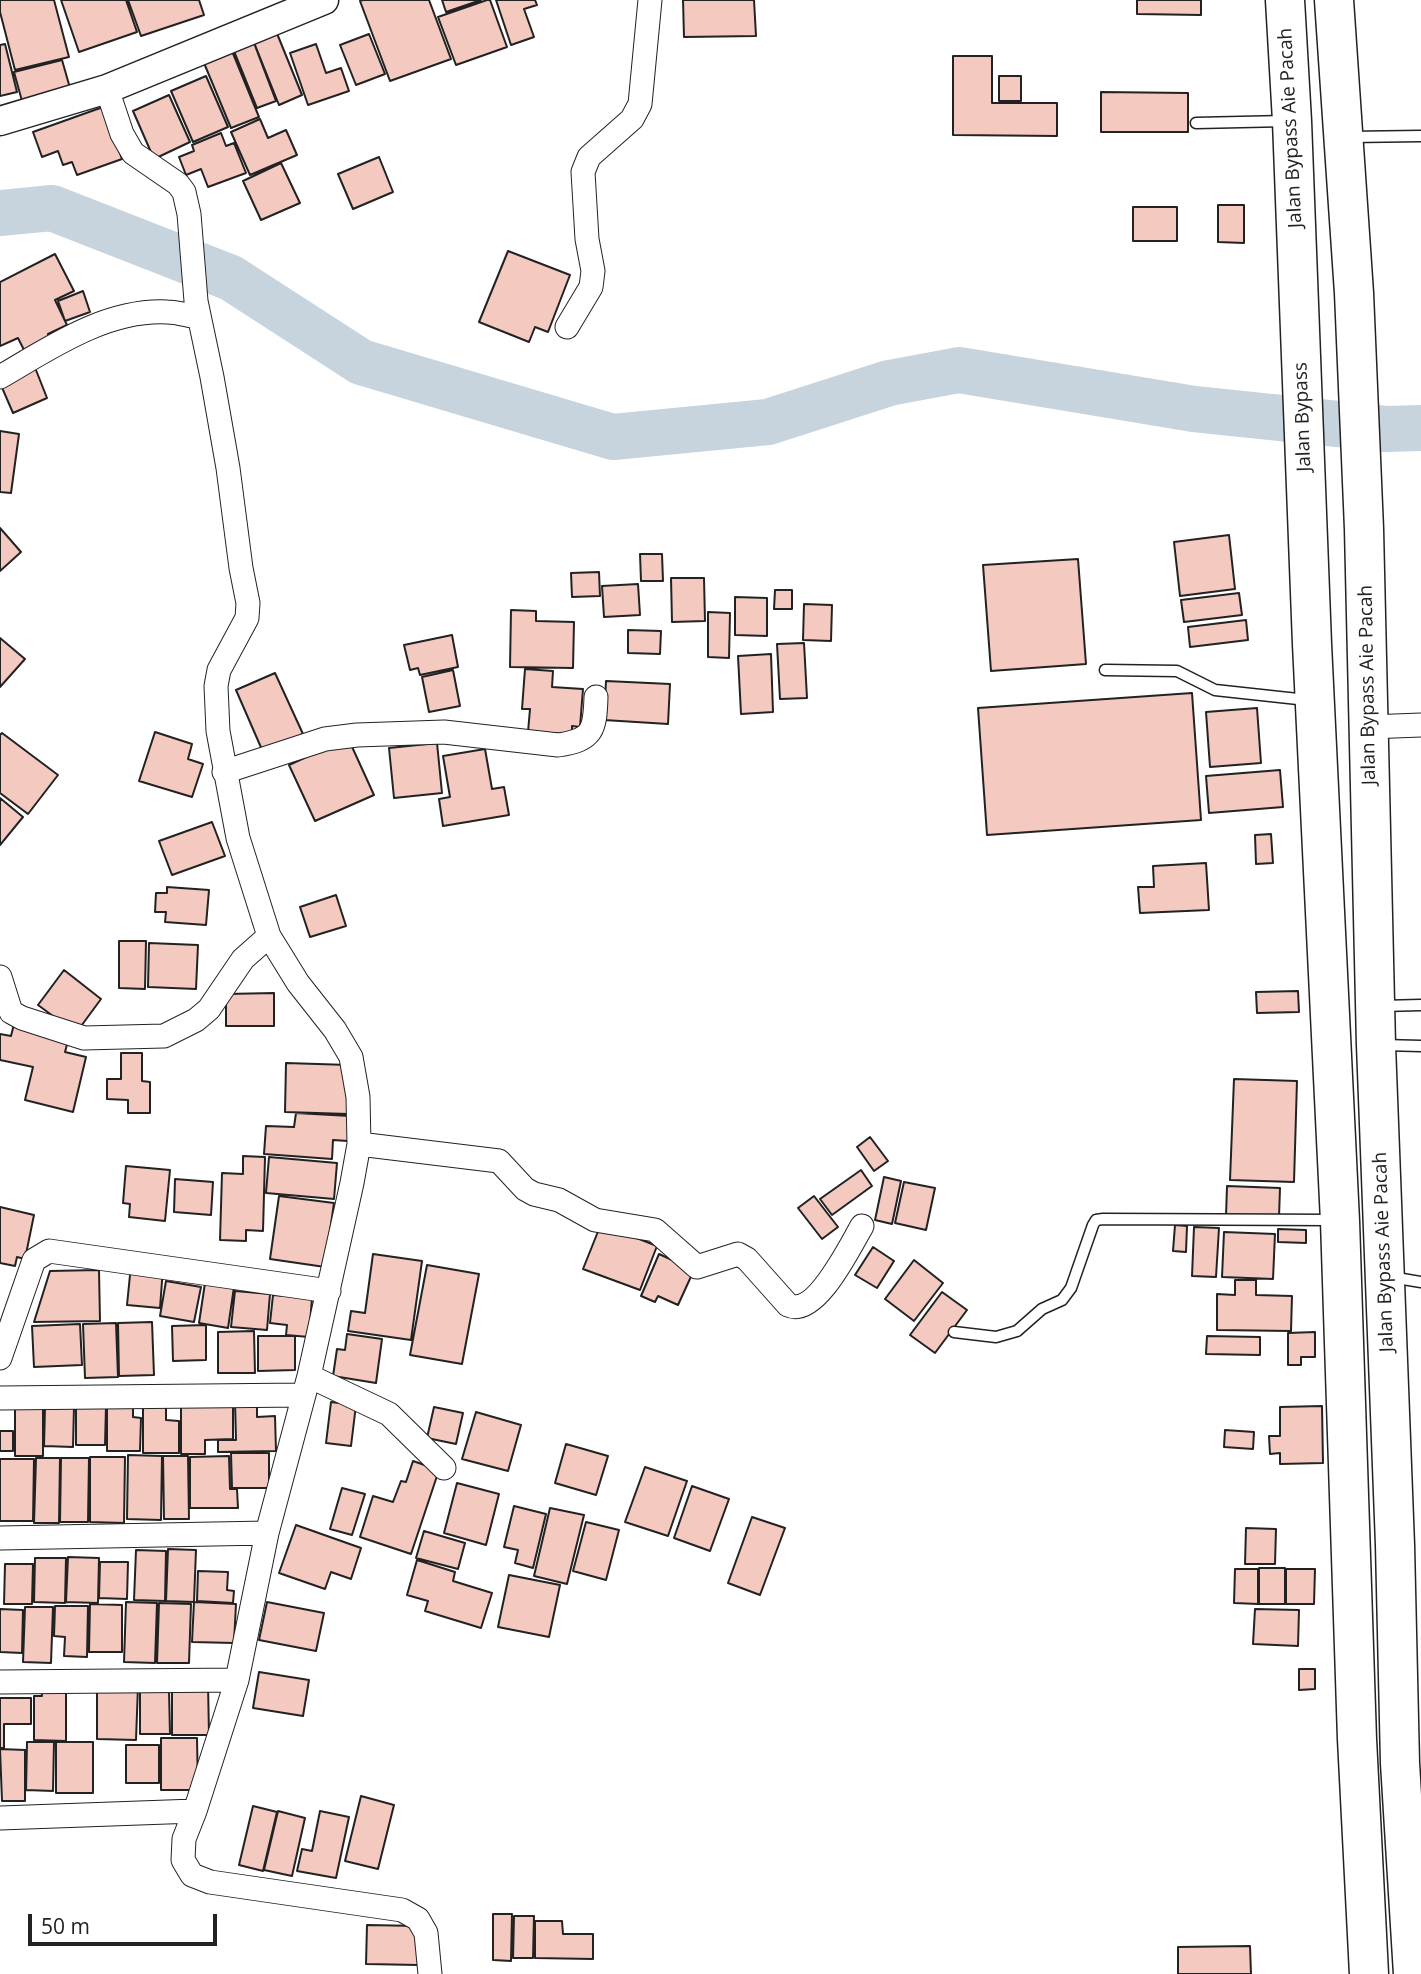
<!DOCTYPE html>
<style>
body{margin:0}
#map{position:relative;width:1421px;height:1974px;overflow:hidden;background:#fff;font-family:"Open Sans",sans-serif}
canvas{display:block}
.scale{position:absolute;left:28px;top:1914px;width:189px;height:32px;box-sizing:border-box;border:4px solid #222;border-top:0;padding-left:9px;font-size:21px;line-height:24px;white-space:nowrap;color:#222;-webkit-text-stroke:5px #fff;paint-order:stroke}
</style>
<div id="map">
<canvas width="1421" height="1974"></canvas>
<div class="scale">50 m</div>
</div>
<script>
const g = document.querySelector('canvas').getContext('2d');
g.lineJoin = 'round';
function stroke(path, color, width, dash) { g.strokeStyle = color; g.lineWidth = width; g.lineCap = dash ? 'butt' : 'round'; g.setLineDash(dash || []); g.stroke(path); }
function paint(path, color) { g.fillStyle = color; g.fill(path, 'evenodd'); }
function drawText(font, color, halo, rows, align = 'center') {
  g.font = font + ' "Open Sans",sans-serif'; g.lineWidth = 5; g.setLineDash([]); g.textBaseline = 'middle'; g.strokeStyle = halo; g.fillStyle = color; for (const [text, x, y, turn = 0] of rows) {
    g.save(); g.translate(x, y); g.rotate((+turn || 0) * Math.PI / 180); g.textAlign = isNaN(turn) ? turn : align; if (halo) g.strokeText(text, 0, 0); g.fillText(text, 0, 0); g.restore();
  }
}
const river = new Path2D(`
 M0,213L52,208L231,278L361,362L613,437L768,422L889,383L959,370L1194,409L1386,429L1421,428`);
const building = new Path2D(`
 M0,0H54L69,57L15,70L0,12Z
 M61,0H126L137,32L79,52Z
 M128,0H199L204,15L141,36Z
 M363,0H429L451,59L390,81L360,1Z
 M442,0H481L446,12Z
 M487,0H490L507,47L456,65L438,17Z
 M496,0H535L537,5L524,9L534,37L511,45Z
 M683,0H754L756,36L684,37Z
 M1137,0H1201V15L1137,14Z
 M276,31L302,95L279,105L253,40Z
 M369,34L385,74L356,85L340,45Z
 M254,43L276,101L257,108L234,51Z
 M5,44L17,92L0,96V45Z
 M316,44L326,73L341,68L349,91L308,105L290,53Z
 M232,51L259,117L231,128L204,63Z
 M953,56H992V103H1057V136L953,135Z
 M62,60L70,88L22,101L14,72Z
 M206,76L228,127L193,142L171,91Z
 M999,76H1021V101H999Z
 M1101,92L1188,93V132H1101Z
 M169,95L190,142L154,159L133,111Z
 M103,107L122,159L77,175L72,162L63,165L58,151L42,157L33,132Z
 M260,119L268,138L286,130L297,155L250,175L231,132Z
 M221,133L226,146L234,143L246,173L208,187L201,169L186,175L179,157L194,151L192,145Z
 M379,157L393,192L353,209L338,174Z
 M281,163L300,203L261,220L243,181Z
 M1218,205H1244V243L1218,242Z
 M1133,207H1177V241H1133Z
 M508,251L570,275L548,332L535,327L529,342L479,322Z
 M55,254L74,291L55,300L67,325L48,334L51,342L26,354L18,338L0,346V282Z
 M83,291L90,312L65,321L58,301Z
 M34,365L47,398L13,413L0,383Z
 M0,431L19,434L11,493L0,492Z
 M0,528L21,552L0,571Z
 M1229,535L1235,589L1180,596L1174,542Z
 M640,554H662L663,581H641Z
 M1078,559L1086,664L991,671L983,565Z
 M599,572L600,596L572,597L571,573Z
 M671,578H704L705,621L672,622Z
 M638,584L640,615L604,617L602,586Z
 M775,590H792V609H774Z
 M1239,593L1242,615L1184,622L1181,600Z
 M735,597L767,598V636L735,635Z
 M804,604L832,605L831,641L803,640Z
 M511,610L536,611V621L574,622L573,668L510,667Z
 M708,612L730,613L729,658L708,657Z
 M1246,620L1248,640L1190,647L1188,627Z
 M628,630L661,631L660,654L628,653Z
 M452,635L458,667L420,675L418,668L410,670L404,645Z
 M0,638L25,659L0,687Z
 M804,643L807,698L780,699L777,644Z
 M771,654L773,712L741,714L738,656Z
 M525,669L553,671L552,687L583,689L580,727L572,726V734L528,732L530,709H522Z
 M453,670L460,706L429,712L422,677Z
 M275,673L303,734L263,752L236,690Z
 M606,681L670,684L668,724L604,720Z
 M1192,693L1201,820L987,835L978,708Z
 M1257,708L1261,763L1210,767L1206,712Z
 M155,732L192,744L188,759L203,764L192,797L139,781Z
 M2,733L58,775L28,814L0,793V735Z
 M348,738L374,795L315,821L289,765Z
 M437,743L442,793L394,798L389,748Z
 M485,749L492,789L504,787L509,815L443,826L439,799L450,797L443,756Z
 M1280,770L1283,807L1209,813L1206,776Z
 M0,798L23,817L0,845Z
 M212,822L225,856L172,875L159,841Z
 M1271,834L1273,863L1256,864L1255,835Z
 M1206,863L1209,910L1140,913L1138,887H1154L1153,866Z
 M167,887L209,890L206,925L165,922L166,912H155L156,893H167Z
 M336,895L346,926L310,937L300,907Z
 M119,941H146L145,989L119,988Z
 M149,943L198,945L196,989L148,987Z
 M64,970L101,999L76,1033L38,1005Z
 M1298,991L1299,1012L1257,1013L1256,992Z
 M274,993V1026H226V994Z
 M14,1024L69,1037L65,1052L86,1057L73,1112L25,1100L33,1067L0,1060V1034L11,1036Z
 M121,1053H142V1081L150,1082V1113H128V1100L107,1099V1079H121Z
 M286,1063L349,1065L348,1114L285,1112Z
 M1234,1079L1297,1081L1294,1182L1230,1180Z
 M296,1113L350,1116L348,1141L333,1140L332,1159L264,1154L266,1126L294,1127Z
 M870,1137L888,1161L874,1171L857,1147Z
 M243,1156L265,1157L263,1231L246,1230V1241L220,1240L222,1173L243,1174Z
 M269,1157L337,1163L334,1199L266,1193Z
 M126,1166L170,1170L165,1221L129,1217L130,1204L123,1203Z
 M861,1170L872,1186L832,1215L820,1199Z
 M884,1177L901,1181L892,1224L875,1220Z
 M175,1179L213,1182L211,1215L174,1212Z
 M904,1182L935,1188L926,1230L895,1223Z
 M1227,1186L1280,1188L1279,1217L1226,1216Z
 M279,1196L334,1203L325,1267L270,1259Z
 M814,1196L838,1227L822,1239L798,1208Z
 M0,1207L34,1215L25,1259L17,1257L15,1266L0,1263Z
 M601,1224L657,1246L640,1290L583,1269Z
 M1175,1225L1187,1226L1186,1252L1173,1251Z
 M1194,1227L1219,1228L1216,1277L1192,1276Z
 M1278,1229L1306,1230V1243L1278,1242Z
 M1224,1232L1275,1234L1273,1279L1222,1277Z
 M873,1247L894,1261L877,1288L855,1275Z
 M373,1254L422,1261L411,1340L348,1331L351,1311L365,1313Z
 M659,1254L694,1270L678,1305L658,1296L655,1302L641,1296Z
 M914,1260L943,1283L914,1321L885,1299Z
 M131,1265L163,1268L160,1308L127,1305Z
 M427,1265L479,1274L462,1364L410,1355Z
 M99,1270L100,1321L34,1322L50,1271Z
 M1235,1280H1256V1295L1292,1296L1291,1331L1217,1330V1294L1235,1295Z
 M166,1281L201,1287L194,1322L160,1316Z
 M205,1283L234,1287L228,1328L199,1323Z
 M235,1291L270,1294L267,1330L231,1327Z
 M942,1292L967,1310L935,1353L910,1335Z
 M273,1295L312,1298L309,1337L286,1335L287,1325L270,1323Z
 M152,1322L154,1375L119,1376L118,1323Z
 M116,1323L118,1377L85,1378L83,1324Z
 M80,1324L82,1365L34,1367L32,1326Z
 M206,1325V1360L173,1361L172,1326Z
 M254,1331L255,1373H218V1332Z
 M1315,1332V1357H1301V1365H1288V1333Z
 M347,1334L382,1339L376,1383L333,1376L337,1349L345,1350Z
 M258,1336H295V1370L258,1371Z
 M1207,1336L1260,1337V1355L1206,1354Z
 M235,1402H257V1417L275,1416L276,1451L218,1452V1440H236Z
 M331,1402L356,1405L351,1446L326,1443Z
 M76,1405L106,1406L105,1445H76Z
 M107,1405H133V1417L141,1418L140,1451H107Z
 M143,1406H166V1420L179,1421V1453H143Z
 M181,1406H233V1439L205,1440V1454H181Z
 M1322,1406L1323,1463L1280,1464V1453L1270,1454L1269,1436H1280V1407Z
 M15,1407H43V1456H15Z
 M45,1407H74L73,1447L44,1446Z
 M434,1407L463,1413L456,1444L427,1438Z
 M476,1412L521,1425L508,1471L462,1459Z
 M1225,1430L1254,1432L1253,1449L1224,1447Z
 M0,1431H13V1451H0Z
 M566,1444L608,1456L596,1495L555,1483Z
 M231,1453H269V1488H232Z
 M128,1455L162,1456L161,1520L127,1519Z
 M163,1456H188L189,1519H164Z
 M229,1456L230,1489H237L238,1508H190V1457Z
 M90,1457H125L124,1523L90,1522Z
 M36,1458H60L59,1523H34Z
 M61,1458H89L88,1522H60Z
 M0,1459H34L33,1521H0Z
 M413,1461L439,1470L411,1554L360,1537L373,1496L393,1502L401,1481L406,1482Z
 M645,1467L687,1481L668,1536L625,1522Z
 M457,1483L499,1494L486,1545L444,1533Z
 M692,1486L729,1499L710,1551L674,1538Z
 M342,1488L365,1494L352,1535L330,1529Z
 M514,1506L546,1514L533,1568L515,1563L518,1550L504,1547Z
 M550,1508L584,1515L567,1584L534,1576Z
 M752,1517L785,1528L760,1595L728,1583Z
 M586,1522L619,1530L606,1580L573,1571Z
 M296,1525L361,1548L351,1579L331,1572L325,1589L279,1573Z
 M1246,1528L1276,1529L1275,1564H1245Z
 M424,1531L465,1543L458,1569L416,1558Z
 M168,1549L196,1550L194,1602L166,1601Z
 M136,1550L166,1551L165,1601L134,1600Z
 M68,1557L99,1558L98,1603L66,1602Z
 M35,1558H66L65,1603L34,1602Z
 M417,1560L455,1572L453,1581L492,1593L481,1628L425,1611L428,1601L407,1595Z
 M100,1562H128L127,1599L99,1598Z
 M5,1564H33L32,1604H4Z
 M1259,1568H1285V1604H1259Z
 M1235,1569H1258V1604L1234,1603Z
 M1286,1569H1315L1314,1604H1286Z
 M198,1571L228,1572L227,1590L234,1591L233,1603L197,1601Z
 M509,1575L560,1585L549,1637L498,1627Z
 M126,1602L157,1603L155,1663L124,1662Z
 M194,1602L236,1604L234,1643L192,1642Z
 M267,1602L324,1613L316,1651L259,1640Z
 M159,1603L191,1604L189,1663H157Z
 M90,1604L122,1605V1652H89Z
 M55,1606H88L87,1657L64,1656L65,1637L54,1636Z
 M25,1607H53L51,1663L23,1662Z
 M0,1609L23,1610L22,1653L0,1652Z
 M1255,1609L1299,1610L1298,1646L1253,1644Z
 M1299,1669H1315V1689L1299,1690Z
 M259,1672L309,1680L303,1716L253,1708Z
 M172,1683H208L209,1735H172Z
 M97,1686H138L136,1740L97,1739Z
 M41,1687H66V1741L34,1740V1696H42Z
 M169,1690L170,1734H140V1691Z
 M0,1698H31V1724H4V1748H0Z
 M161,1738H197L198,1790H161Z
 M27,1742H54L53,1791L26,1790Z
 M56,1742H93V1793H56Z
 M126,1745H159V1783H126Z
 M0,1749L25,1750V1801H2Z
 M361,1796L394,1805L378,1869L345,1861Z
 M253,1806L277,1812L263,1871L239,1865Z
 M278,1811L305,1818L292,1876L264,1870Z
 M320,1811L349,1817L336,1878L297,1871L302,1849L312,1851Z
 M493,1914H512L511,1961L493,1960Z
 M514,1916H534L533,1958H513Z
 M535,1921H562L563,1934H593V1959L535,1958Z
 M367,1925L419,1926L418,1965L366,1964Z
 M1250,1946L1251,1974H1178V1947Z`);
const service = new Path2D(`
 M1196,123L1286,121
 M1349,137L1421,136
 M1105,670L1177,671L1215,690L1307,700
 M1381,1006L1421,1005
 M1382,1045L1421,1046
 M1391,1277L1421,1282
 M954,1332L996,1337L1017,1331L1042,1309L1062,1300L1071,1288L1093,1225L1096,1220L1103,1219L1333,1220`);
const minor = new Path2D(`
 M107,89L122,134L133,153L178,184L184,192L189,214L196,301L212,377L228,468L241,568L248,603L247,618L219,670L216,686L218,731L238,838L269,936L298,983L335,1030L351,1057L358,1097L359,1144L352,1183L309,1376L267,1533L237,1680L195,1811L184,1839L183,1860L192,1875L210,1882L402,1910L418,1919L426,1933L430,1974
 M567,327L591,287L593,271L587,239L583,172L589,157L632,119L640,104L650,0
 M0,377C50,348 106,309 167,312C178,312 189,316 199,317
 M1369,727L1421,725
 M224,772L325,739L357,735L444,732L558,745C593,740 595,730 596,697
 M0,977L11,1012L22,1018L84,1038L164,1036L196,1020L209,1009L243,959L269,936
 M359,1144L499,1161L525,1189L534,1194L559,1200L595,1220L655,1230L697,1267L738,1254L747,1259L788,1305C816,1318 850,1246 862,1226
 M0,1358L34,1260L49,1251L329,1291
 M309,1376L389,1414L444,1468
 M0,1398L303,1395
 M0,1538L267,1533
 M0,1682L237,1680
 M0,1818L195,1811`);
const tertiary = new Path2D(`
 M0,121L107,89L324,0`);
const trunk = new Path2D(`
 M1285,0L1292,121L1312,644L1340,1221L1357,1739L1369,1974
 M1334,0L1354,293L1364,529L1376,1045L1395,1545L1400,1763L1413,1974`);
const streetNames = [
 ["Jalan Bypass Aie Pacah",1291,128,-93],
 ["Jalan Bypass",1303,417,-92],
 ["Jalan Bypass Aie Pacah",1368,685,-91],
 ["Jalan Bypass Aie Pacah",1384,1252,-92]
];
stroke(river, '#c7d3dd', 46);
paint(building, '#f3c9c0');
stroke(building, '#222', 2);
stroke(service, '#222', 13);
stroke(minor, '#222', 25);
stroke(tertiary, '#222', 31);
stroke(trunk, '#222', 41);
stroke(service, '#fff', 10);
stroke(minor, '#fff', 23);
stroke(tertiary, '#fff', 28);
stroke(trunk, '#fff', 38);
drawText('19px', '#222', '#fff', streetNames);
</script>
